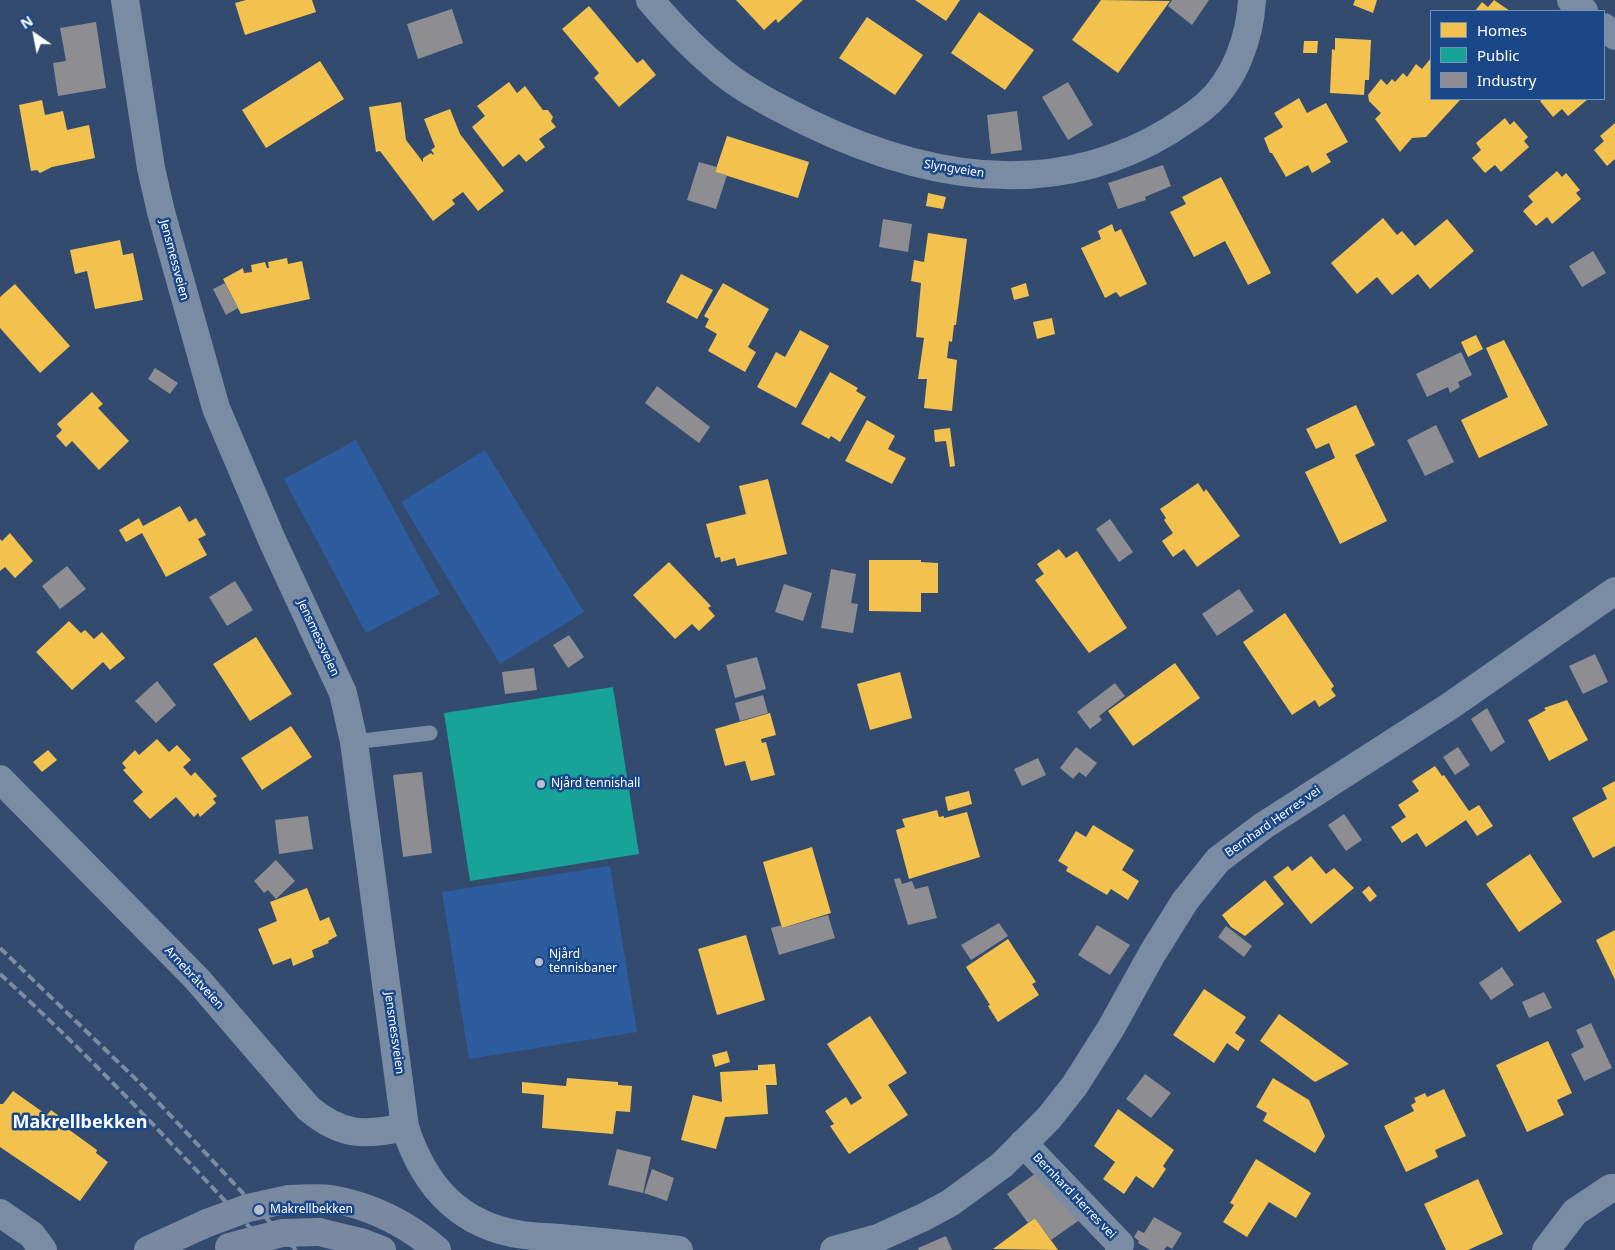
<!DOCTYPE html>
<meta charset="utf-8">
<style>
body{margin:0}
#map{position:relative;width:1615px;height:1250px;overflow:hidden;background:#334b6f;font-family:"Noto Sans",sans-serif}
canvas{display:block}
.legend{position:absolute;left:1430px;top:10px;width:175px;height:90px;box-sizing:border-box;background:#1a4788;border:1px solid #7691b8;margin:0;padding:6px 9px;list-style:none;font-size:15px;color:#fff}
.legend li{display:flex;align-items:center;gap:10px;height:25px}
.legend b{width:25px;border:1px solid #7691b8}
.north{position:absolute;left:10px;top:10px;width:50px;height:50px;-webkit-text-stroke:4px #1a4788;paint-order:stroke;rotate:327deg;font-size:14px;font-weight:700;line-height:20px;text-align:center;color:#fff}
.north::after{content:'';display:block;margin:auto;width:18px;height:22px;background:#fff;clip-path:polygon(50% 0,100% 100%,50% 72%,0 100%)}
</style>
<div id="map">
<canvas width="1615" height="1250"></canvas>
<ul class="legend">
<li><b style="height:14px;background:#f2c14e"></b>Homes</li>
<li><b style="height:14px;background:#17a398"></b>Public</li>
<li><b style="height:14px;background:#8d8d92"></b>Industry</li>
</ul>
<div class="north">N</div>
</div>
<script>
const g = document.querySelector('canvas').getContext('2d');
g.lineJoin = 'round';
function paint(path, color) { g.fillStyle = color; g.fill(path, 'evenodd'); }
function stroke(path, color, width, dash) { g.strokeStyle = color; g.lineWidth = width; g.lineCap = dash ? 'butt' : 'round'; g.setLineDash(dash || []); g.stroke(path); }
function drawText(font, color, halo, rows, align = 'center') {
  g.font = font + ' "Noto Sans",sans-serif'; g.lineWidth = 5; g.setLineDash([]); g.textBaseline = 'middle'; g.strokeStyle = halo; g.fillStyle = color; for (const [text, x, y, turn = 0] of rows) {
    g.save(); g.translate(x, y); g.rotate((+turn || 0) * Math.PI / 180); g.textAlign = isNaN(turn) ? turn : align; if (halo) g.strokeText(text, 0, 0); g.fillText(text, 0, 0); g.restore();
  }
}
const green = new Path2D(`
 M356,440L440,594L366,633L284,479Z
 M485,450L584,612L500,664L401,502Z
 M610,866L637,1032L469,1059L442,892Z`);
const homes = new Path2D(`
 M246,0H312L316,12L245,35L235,3Z
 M736,0H803L778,23L776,19L764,30Z
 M915,0H960L946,21Z
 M1101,0L1170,1L1118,73L1072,40Z
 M1355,0H1377L1373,13L1353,5Z
 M1494,0L1510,11H1475L1482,2L1488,7Z
 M589,6L637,63L643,59L656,75L619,107L594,78L599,73L562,29Z
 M979,12L1034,50L1005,90L951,53Z
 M867,17L923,55L895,95L839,58Z
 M1335,38L1371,40L1369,80H1365L1364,95L1330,93L1332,49L1335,50Z
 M1304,41H1318L1317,53H1303Z
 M1431,58V99H1461L1426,137L1412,138L1400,152L1375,119L1381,113L1369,101L1368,95L1381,79L1387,85L1392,79L1395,82L1403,73L1407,77L1416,64L1422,69Z
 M320,61L344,99L266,148L242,110Z
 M509,82L517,93L525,86L543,110H548L553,117L551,121L556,127L539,139L545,147L526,162L519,154L503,167L472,127L485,116L477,106Z
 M1299,98L1307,113L1326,103L1348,142L1326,154L1331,162L1312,173L1308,165L1286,177L1272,153H1270L1264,138L1283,127L1274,113Z
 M1543,99H1588L1568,116L1562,109L1553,117L1540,101Z
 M42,100L45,115L63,111L67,130L89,125L95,158L52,167L40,173L37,170L31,171L19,105Z
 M401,102L406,140L423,162V158L431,153L433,155L434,154L431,150L435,147L424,119L450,109L460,134L504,191L478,211L463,192L452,200L455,204L433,221L380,151L376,152L369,107Z
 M1505,118L1510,125L1514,121L1528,137L1524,141L1529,147L1501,172L1495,165L1485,173L1472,158L1481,150L1476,143Z
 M1615,123V159L1607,166L1594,150L1604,141L1600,136Z
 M727,136L809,162L798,198L715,172Z
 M1557,171L1562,177L1566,173L1580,190L1576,193L1581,199L1552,224L1547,217L1536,226L1523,211L1533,202L1528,196Z
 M1221,177L1271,273L1248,285L1225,241L1194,257L1170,212L1186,204L1182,197Z
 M928,193L946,197L943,209L926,206Z
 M1383,218L1397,235L1402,231L1415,246L1447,219L1474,251L1430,289L1418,274L1392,295L1377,277L1357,294L1331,263Z
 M1112,224L1115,232L1121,229L1147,284L1120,297L1116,292L1105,298L1081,248L1101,239L1098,231Z
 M928,233L967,239L956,325H954L952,342L949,341L947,358L957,360L952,411L924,408L927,379H918L924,338L916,337L921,283L911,281L914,260L924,262Z
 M120,240L123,255L133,253L143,300L95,309L87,271L75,274L70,250Z
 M287,258L288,264L302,261L310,299L241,314L223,279L243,268L244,273L252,272L251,265L265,262L267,268H269L268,262Z
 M681,274L713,290L697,319L666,302Z
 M723,283L769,309L748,347L756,352L745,372L708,351L717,334L705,327L709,319L704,316Z
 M1026,283L1029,296L1014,300L1011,288Z
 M15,284L70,346L40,373L0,328V297Z
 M1052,318L1055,334L1037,339L1033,322Z
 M800,330L829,346L796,408L757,387L776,352L785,357Z
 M1476,335L1483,349L1468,357L1461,342Z
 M1504,340L1548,425L1479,458L1461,420L1508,397L1486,348Z
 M830,372L858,388L856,391L866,397L840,442L831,436L829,439L801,424Z
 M92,392L103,404L98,408L129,441L99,470L72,441L66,447L56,436L62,430L57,424Z
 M1356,405L1375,445L1355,455L1387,521L1340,544L1305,472L1335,458L1329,443L1316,449L1306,429Z
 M867,420L895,436L888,449L906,458L892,484L845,461Z
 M950,428L955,466L950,467L946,441L935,442L934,430Z
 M768,479L787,554L737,566L735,558L721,562L720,557L715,558L706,524L746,514L739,486Z
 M1198,483L1204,492L1206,489L1240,536L1197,567L1184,549L1173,557L1162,541L1173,533L1164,520L1166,518L1160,509Z
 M180,506L189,522L196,518L206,535L198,539L207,555L166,577L142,533L126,542L119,530L139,518L143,526Z
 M10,533L33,561L15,578L5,567L0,571V539L2,541Z
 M1059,549L1066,558L1077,551L1127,628L1089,653L1035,580L1044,574L1037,564Z
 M869,560H921V562L938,563V593H921V612L869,611Z
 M669,562L711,606L708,608L715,616L699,631L692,624L675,639L633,595Z
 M1285,613L1334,686L1331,689L1336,696L1319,707L1315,700L1292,715L1243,642Z
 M69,621L81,633L85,630L94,639L102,632L125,658L110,670L103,662L72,690L36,652Z
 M256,637L292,694L250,721L213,664Z
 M1175,663L1200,698L1133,746L1108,711Z
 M900,672L912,718L870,730L857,684Z
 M1567,700L1588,740L1549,761L1528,720L1546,710L1544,708Z
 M770,713L776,735L761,739L762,743L766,742L775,775L751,781L745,761L725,766L715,729Z
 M291,726L312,757L262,790L241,758Z
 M157,739L169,752L177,745L191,760L183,767L191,776L195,772L217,796L213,799L216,803L200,817L198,813L194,817L176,797L150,819L133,801L143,792L123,770L126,768L122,763L135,750L139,755Z
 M48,750L57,760L42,772L33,762Z
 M1435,766L1442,776L1444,775L1469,811L1479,805L1493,826L1477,836L1466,820L1426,847L1417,833L1402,843L1391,827L1406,817L1398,805L1419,791L1412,781Z
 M1615,781V846L1593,858L1572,818L1607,799L1602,788Z
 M969,791L972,804L948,811L945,797Z
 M937,810L939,817L944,816V818L967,812L980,857L909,879L896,830L905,827L902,819Z
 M1093,825L1134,850L1122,870L1139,881L1128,900L1111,889L1107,895L1066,871L1068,867L1058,861L1076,831L1086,837Z
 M812,847L831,913L782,928L763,862Z
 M1530,854L1562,902L1519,932L1486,884Z
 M1311,856L1326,874L1334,868L1354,888L1311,924L1273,877L1288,866L1292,871Z
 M1265,880L1284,904L1245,936L1231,927L1222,915Z
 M1369,886L1377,896L1370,902L1362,892Z
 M307,888L320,921L329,917L337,936L328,941L329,943L312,950L314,957L293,966L291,958L273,965L258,929L277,921L270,902Z
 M1615,930V980L1596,940Z
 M746,935L765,1000L717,1015L698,949Z
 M1008,939L1036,982L1032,984L1039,995L998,1022L988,1006L990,1005L966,967Z
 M1204,989L1246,1017L1235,1033L1245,1040L1238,1051L1227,1043L1214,1063L1173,1035Z
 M1279,1014L1349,1064L1315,1082L1312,1080L1260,1041Z
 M870,1016L907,1073L888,1085L908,1115L849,1154L830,1126L834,1124L825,1111L846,1097L851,1105L862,1098L827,1044Z
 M1548,1041L1572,1093L1557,1100L1564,1115L1527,1132L1496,1065Z
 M727,1051L730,1062L715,1067L712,1055Z
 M775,1064L777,1085H766L768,1114L725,1117L716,1149L681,1140L693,1095L722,1102L720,1072L758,1070V1065Z
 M567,1078L618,1082V1085L632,1086L630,1112L616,1111L613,1134L542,1128L544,1095L522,1093V1082L566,1086Z
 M1273,1078L1309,1100L1325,1136L1315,1153L1263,1121L1267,1113L1256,1107Z
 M1444,1089L1466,1136L1435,1150L1438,1157L1406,1172L1384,1126L1414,1111L1411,1105L1416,1102L1414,1098L1425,1093L1427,1097Z
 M13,1091L47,1115L51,1110L67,1122L64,1126L97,1150L96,1153L108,1162L80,1201L0,1147V1104H3Z
 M1118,1109L1174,1150L1163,1166L1166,1169L1153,1188L1136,1176L1124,1194L1103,1179L1115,1162L1094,1146Z
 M1256,1159L1311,1193L1296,1218L1269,1202L1247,1237L1223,1222L1234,1205L1230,1203Z
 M1478,1179L1503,1234L1468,1250H1446L1424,1204Z
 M1035,1218L1058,1250L993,1249L1028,1223Z`);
const public = new Path2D(`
 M613,687L639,854L470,881L444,713Z`);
const industry = new Path2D(`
 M1172,0H1209L1192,25L1168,6Z
 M452,9L463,43L418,59L407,24Z
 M96,22L106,88L58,96L53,63L66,61L60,28Z
 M1068,82L1093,125L1068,140L1042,97Z
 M1017,111L1022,150L991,154L987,115Z
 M699,162L717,167L715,172L727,175L716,209L687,200Z
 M1163,165L1171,186L1145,197L1146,200L1118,209L1108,183Z
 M883,219L912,224L908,252L879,247Z
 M1593,251L1606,273L1582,287L1569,266Z
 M225,283L238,308L226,315L213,289Z
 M1461,352L1472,375L1458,382L1460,387L1450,393L1448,387L1427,397L1416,374Z
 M155,368L178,383L170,394L148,379Z
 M657,386L710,427L699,443L645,403Z
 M1436,425L1454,462L1425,476L1407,440Z
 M1110,519L1133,552L1119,562L1096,529Z
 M67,566L86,589L60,609L42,586Z
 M831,569L856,574L851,603L858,604L853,633L821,628Z
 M235,581L253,610L227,626L209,597Z
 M784,584L812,593L803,621L775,612Z
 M1239,589L1254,611L1217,636L1202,614Z
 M569,635L584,657L568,668L553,645Z
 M1595,654L1608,682L1583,694L1569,666Z
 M757,657L766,689L735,698L726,665Z
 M534,668L537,690L505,694L502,672Z
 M157,681L176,705L156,723L135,701Z
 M1115,683L1125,696L1099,716L1102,720L1090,729L1077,712Z
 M763,695L768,713L740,721L735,703Z
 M1487,708L1505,742L1491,752L1471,719Z
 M1076,747L1097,763L1086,777L1079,772L1073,779L1060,768Z
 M1458,747L1470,765L1455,775L1443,757Z
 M1038,758L1046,775L1022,786L1014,769Z
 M422,772L432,853L403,857L393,775Z
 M1344,814L1362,840L1346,851L1328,825Z
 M308,816L313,849L279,854L275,820Z
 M276,860L295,881L276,899L268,890L264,893L254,881Z
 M900,878L902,884L912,881L915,889L928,886L937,918L908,925L894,879Z
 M828,915L835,938L779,955L771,928L782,925V928Z
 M999,923L1008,936L971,960L961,945Z
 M1097,925L1130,945L1110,975L1078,955Z
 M1226,926L1252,946L1244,957L1218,937Z
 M1502,967L1514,985L1491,1000L1479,983Z
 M1544,992L1552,1008L1529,1018L1522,1002Z
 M1591,1023L1612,1068L1584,1081L1571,1054L1584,1047L1576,1030Z
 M1145,1074L1171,1093L1151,1118L1126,1099Z
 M617,1149L651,1157L643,1193L608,1185Z
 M652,1169L674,1178L667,1201L644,1193Z
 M1036,1173L1081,1219L1051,1240L1035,1218L1028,1223L1007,1194Z
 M1154,1217L1182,1233L1172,1249L1167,1246L1164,1250H1150L1138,1243L1139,1241L1134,1237L1138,1230L1144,1233Z
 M946,1236L952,1250H919L918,1248Z`);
const lane = new Path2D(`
 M354,742L430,733`);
const street = new Path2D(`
 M125,0L151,168L161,212L216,408L272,540L343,693L354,742L405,1127C424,1186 459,1226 523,1235C538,1237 554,1237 569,1239C605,1242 642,1246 679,1250
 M650,0C672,26 696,51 722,72C747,92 779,108 807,122C924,179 1052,202 1169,131C1181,123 1195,115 1206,105C1235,80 1250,37 1252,0
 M1571,0L1584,11
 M1604,27L1615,36
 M0,779L197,979L308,1108C341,1136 364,1136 405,1127
 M1023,1143L1120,1244L1119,1250
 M0,1213L32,1235L43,1250
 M834,1250L878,1238L924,1217L950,1203L1002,1165L1049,1118L1075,1085L1111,1028L1152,954L1185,901L1218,860L1263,826L1450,706L1615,591
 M1546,1250L1575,1212L1611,1188H1615`);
const primary = new Path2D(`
 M289,1199C302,1199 317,1197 331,1199C369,1205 408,1224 437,1250
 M319,1232L361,1242L382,1250
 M148,1250L207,1223`);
const rail = new Path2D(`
 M0,948L143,1086L296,1250
 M0,974C96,1061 183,1156 271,1250`);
const primaryBridge = new Path2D(`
 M207,1223L248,1208L289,1199
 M229,1247L282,1233L319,1232`);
const markers = [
 [541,784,5,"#b8c0cd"],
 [539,962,5,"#b8c0cd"],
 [259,1210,6,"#b8c0cd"]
];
const streetNames = [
 ["Slyngveien",954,169,9],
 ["Jensmessveien",174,260,75],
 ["Jensmessveien",318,638,65],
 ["Bernhard Herres vei",1273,822,-35],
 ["Arnebråtveien",194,978,47],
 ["Jensmessveien",394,1033,82],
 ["Bernhard Herres vei",1074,1196,46]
];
const poiNames = [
 ["Njård tennishall",551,784],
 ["Njård",549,955],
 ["tennisbaner",549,969],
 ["Makrellbekken",270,1210]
];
const districtNames = [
 ["Makrellbekken",80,1123]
];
paint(green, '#2e5d9f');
paint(homes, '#f2c14e');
paint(public, '#17a398');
paint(industry, '#8d8d92');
stroke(lane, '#7a8ba4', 15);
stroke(street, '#7a8ba4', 28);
stroke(primary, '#7989a2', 28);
stroke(rail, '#7b8ca3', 4, [9, 4]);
stroke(primaryBridge, '#7989a2', 28);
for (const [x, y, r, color] of markers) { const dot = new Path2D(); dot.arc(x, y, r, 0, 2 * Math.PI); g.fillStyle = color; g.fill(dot); stroke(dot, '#1a4788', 2); }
drawText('12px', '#fff', '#1a4788', streetNames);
drawText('12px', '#fff', '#1a4788', poiNames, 'left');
drawText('bold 18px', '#fff', '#1a4788', districtNames);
</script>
